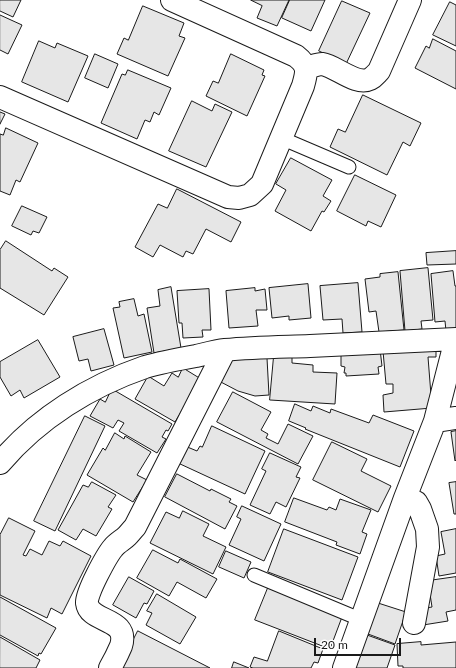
<!DOCTYPE html>
<style>
body{margin:0}
#map{position:relative;width:456px;height:668px;overflow:hidden;background:#fff;font-family:Lato,sans-serif}
canvas{display:block}
.scale{position:absolute;left:314px;top:638px;width:87px;height:18px;box-sizing:border-box;border:2px solid #1a1a1a;border-top:0;padding-left:5px;font-size:12px;line-height:14px;white-space:nowrap;color:#1a1a1a;-webkit-text-stroke:3px #fff;paint-order:stroke}
</style>
<div id="map">
<canvas width="456" height="668"></canvas>
<div class="scale">20 m</div>
</div>
<script>
const g = document.querySelector('canvas').getContext('2d');
g.lineJoin = 'round';
function paint(path, color) { g.fillStyle = color; g.fill(path, 'evenodd'); }
function stroke(path, color, width, dash) { g.strokeStyle = color; g.lineWidth = width; g.lineCap = dash ? 'butt' : 'round'; g.setLineDash(dash || []); g.stroke(path); }
const building = new Path2D(`
 M0,0H21L13,17L0,11Z
 M251,0H289L277,26L257,18L262,6Z
 M290,0H325L311,31L282,18Z
 M342,1L370,13L346,64L319,51Z
 M450,2L456,5V46L433,35Z
 M143,6L184,23L179,36L185,38L168,76L117,54L124,38L128,40Z
 M0,15L22,25L8,54L0,50Z
 M433,39L456,51V89L415,68L426,46L429,48Z
 M39,41L55,48L57,43L88,56L68,102L22,82Z
 M95,54L118,64L108,88L85,78Z
 M231,54L264,70L262,75L265,76L247,116L206,96L213,81L218,83Z
 M128,70L171,88L159,115L154,112L150,122L145,120L137,139L101,123L122,74L125,75Z
 M363,95L421,123L410,146L403,142L387,175L330,147L338,129L345,132Z
 M192,101L212,111L215,104L232,112L206,167L169,151Z
 M0,112L5,114L0,124Z
 M6,128L38,143L20,182L16,180L10,195L0,191V134L3,135Z
 M291,158L332,180L323,196L331,201L324,212L322,211L311,231L275,211L286,190L276,184Z
 M355,175L396,195L381,227L368,221L366,226L337,211Z
 M177,189L241,222L231,242L206,229L193,254L186,251L183,257L160,245L153,257L135,247L158,204L167,208Z
 M22,206L47,217L39,233L33,231L31,235L12,226Z
 M6,241L52,271L54,268L68,277L44,315L0,288V250Z
 M456,251V264L427,265L426,253Z
 M428,268L433,320L421,321L422,329L405,331L400,271Z
 M453,271L455,286H456V330L446,331L445,321L435,322L431,274Z
 M398,272L404,330L379,332L376,311L369,312L365,279L380,277V274Z
 M358,283L362,332L343,333L342,319L323,320L320,286Z
 M308,284L311,318L289,320V316L272,318L269,288Z
 M171,287L181,348L154,353L147,308L160,306L158,290Z
 M255,288V291L265,289L267,310H256L258,326L229,328L226,291Z
 M209,289L211,330H202L203,337L183,338L182,323H179L177,291Z
 M134,299L138,316L144,314L152,352L124,358L113,308L120,307L119,302Z
 M104,329L114,365L91,371L88,359L79,361L73,337Z
 M38,340L60,377L24,398L20,390L11,396L0,377V362Z
 M436,348V357H428L432,408L384,412L383,395L393,393V384H386L383,351Z
 M380,349L382,366L378,367L379,374L346,376V373H344L345,367L341,366V352Z
 M274,356H292V363L313,365V372L337,373L335,404L270,400Z
 M267,358L269,395L255,396L238,391L217,380L226,360Z
 M183,368L201,379L175,422L135,399L148,376L164,386L172,373L178,377Z
 M112,389L172,424L168,431L166,430L162,437L166,439L157,453L119,431L124,423L118,420L113,428L90,416L100,399L105,402Z
 M233,392L271,412L261,430L268,434L266,438L278,444L288,424L313,436L298,464L217,422Z
 M295,404L311,411L313,406L330,413L331,409L369,423L373,415L414,431L400,467L305,429L306,428L289,421Z
 M85,416L105,426L55,531L34,521Z
 M212,426L265,451L245,494L178,463L185,446L197,451L200,446L202,447Z
 M456,431V460L455,461L451,432Z
 M115,433L124,439L125,436L151,452L137,475L147,480L133,502L87,475L103,448L105,450Z
 M332,442L367,459L361,471L391,486L378,512L313,480Z
 M270,453L301,467L296,477L300,478L286,507L276,502L270,514L250,505L266,471L262,469Z
 M177,474L210,491L211,489L231,499L229,502L237,506L225,529L165,497Z
 M92,482L116,495L108,507L112,509L96,536L83,529L76,540L58,530L83,485L88,487Z
 M456,482V514H454L449,483Z
 M294,498L327,510L329,507L336,510L340,499L371,510L362,532L367,534L360,554L336,545L337,542L285,522Z
 M242,506L281,524L264,561L229,545L241,519L237,517Z
 M183,511L209,524L203,536L226,547L213,574L150,543L166,512L179,518Z
 M9,518L35,531L23,555L26,556L30,549L42,555L49,541L60,546L63,541L91,556L62,614L51,608L47,618L0,595V535Z
 M284,529L358,557L342,600L268,572Z
 M456,529V573L439,576L436,556L445,554L441,532Z
 M153,550L178,563L180,559L217,579L206,598L177,582L169,596L137,578Z
 M226,551L251,562L244,578L219,567Z
 M129,577L154,591L147,604L144,603L136,618L113,605Z
 M456,577V610L446,612L448,621L423,625L420,609L432,607L428,581Z
 M268,588L342,617L330,649L255,620Z
 M157,594L196,617L180,644L146,625L152,613L147,611Z
 M0,597L56,628L41,654L39,653L38,656L0,635Z
 M378,603L406,612L395,644L368,634Z
 M138,631L210,668H119Z
 M279,631L323,649L318,663L314,662L311,668H253L250,667L254,657L267,661Z
 M367,635L395,645L387,668H356Z
 M0,637L40,660L36,668H0Z
 M421,642V645L456,642V668H403V666H398L397,644Z
 M234,662L249,668H232Z`);
const service = new Path2D(`
 M281,138L349,167
 M254,575L362,620`);
const minor = new Path2D(`
 M306,68C311,67 317,64 322,64C336,66 356,86 370,79C374,77 376,74 379,71L410,0
 M0,97L228,197L239,198L250,195L262,184L303,86C307,72 309,66 296,56L172,0
 M435,421L456,418
 M0,463C38,418 90,386 145,367C162,362 179,359 196,356C205,354 216,351 225,350C254,347 282,347 310,346C359,344 407,341 456,339
 M405,498L416,502L420,509L427,529L428,547L414,623
 M110,668C114,661 118,653 121,646C130,617 89,623 87,603C85,595 107,555 113,548C117,543 123,540 127,536C130,533 132,530 135,527L225,350
 M344,668L405,498L435,421L456,339`);
paint(building, '#e6e6e6');
stroke(building, '#1a1a1a', 1);
stroke(service, '#1a1a1a', 15);
stroke(minor, '#1a1a1a', 24);
stroke(service, '#fff', 13);
stroke(minor, '#fff', 22);
</script>
